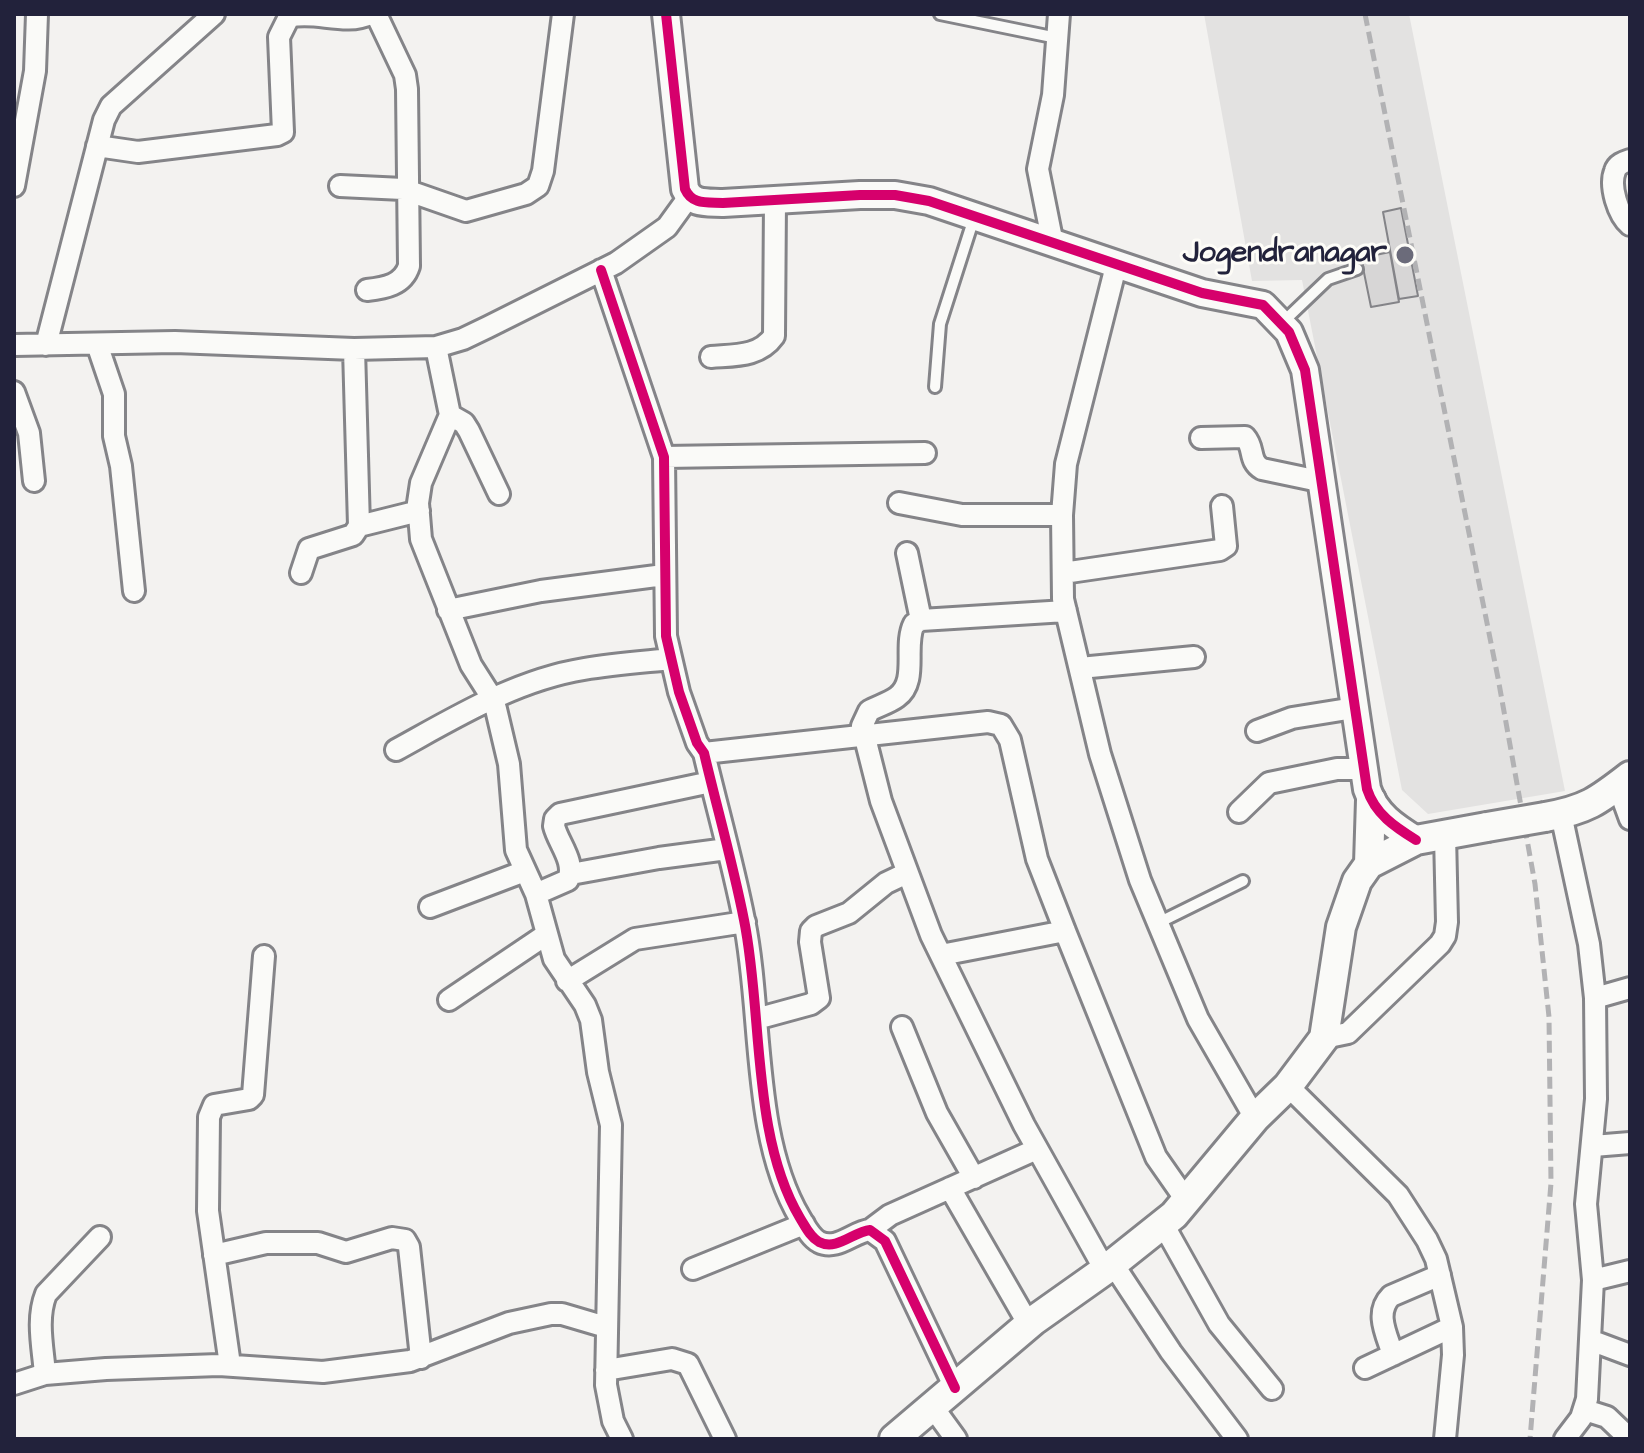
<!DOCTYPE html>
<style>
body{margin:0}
#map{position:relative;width:1644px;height:1453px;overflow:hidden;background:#f3f2f0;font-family:"Architects Daughter",sans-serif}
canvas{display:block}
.frame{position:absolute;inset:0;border:16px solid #22223b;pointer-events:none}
</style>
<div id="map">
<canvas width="1644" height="1453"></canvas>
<div class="frame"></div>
</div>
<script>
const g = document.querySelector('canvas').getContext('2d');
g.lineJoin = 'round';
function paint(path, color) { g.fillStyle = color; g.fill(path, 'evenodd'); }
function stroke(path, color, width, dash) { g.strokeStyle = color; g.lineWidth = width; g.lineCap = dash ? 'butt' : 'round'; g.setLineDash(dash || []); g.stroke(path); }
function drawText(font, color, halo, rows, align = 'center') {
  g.font = font + ' "Architects Daughter",sans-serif'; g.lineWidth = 6; g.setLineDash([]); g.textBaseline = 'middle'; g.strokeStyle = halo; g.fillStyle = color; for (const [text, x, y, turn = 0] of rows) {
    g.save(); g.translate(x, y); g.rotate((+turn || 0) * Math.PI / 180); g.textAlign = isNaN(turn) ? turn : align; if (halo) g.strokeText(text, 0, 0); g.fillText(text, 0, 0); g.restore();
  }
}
const built = new Path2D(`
 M1204,14H1409L1565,791L1428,814L1402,790L1302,280L1252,281Z`);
const building = new Path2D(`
 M1401,208L1418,296L1399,299L1383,212Z
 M1390,252L1399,302L1371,307L1361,258Z`);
const service = new Path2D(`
 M940,14L1057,38
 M1283,322L1328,279L1357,269
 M935,387L940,324L974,218
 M1158,923L1243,881`);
const minor = new Path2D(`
 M97,146L138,152L277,135L283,132L279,37L289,17C315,10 345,26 370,14
 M1630,160C1624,162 1617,164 1615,171C1609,186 1618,215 1630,225
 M14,186L35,71L37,14
 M340,186L403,189L466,211L526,194L538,186L543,171L563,14
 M1053,244L1038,169L1053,95L1059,14
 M1116,266L1066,464L1062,515L1063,599L1100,754L1140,880L1198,1019L1255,1118
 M601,270L664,457L666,636L679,692L697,743L704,753C717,808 733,864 744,920C763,1012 751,1136 800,1218C805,1226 810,1237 819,1242C837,1251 853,1232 870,1230L885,1241L955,1388
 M367,290C385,288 403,285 409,266L407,89L405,75L376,14
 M97,344L114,394V436L121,466L134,591
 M14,345L175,342L354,349L436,347L463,339L488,327L616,263L667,227L688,198
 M46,345L104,120L111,106L214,14
 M436,347L450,415L421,483L418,503L421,539L471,665L492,698L496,709L509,764L516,850L536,894L554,959L585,1005L591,1020L598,1072L611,1125L606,1385L613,1421L622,1439
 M711,357C735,355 759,357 774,336L775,201
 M14,392L29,433L34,481
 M450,415L464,423L469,431L499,494
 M1201,438L1245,437C1255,448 1248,461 1262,469L1319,481
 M664,457L925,453
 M899,503L962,515H1062
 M359,526L419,511
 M907,553L921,620
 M301,573L309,549L353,535L359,526L354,349
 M1063,573L1220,550L1226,546L1222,506
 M448,610L541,591L664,575
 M1066,611L921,620L914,624C903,646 919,681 897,697C889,703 878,706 869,711L862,726L881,801L931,935L1024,1125L1105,1270
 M1080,668L1194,657
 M1257,731L1292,718L1354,708
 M396,750C456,717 516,680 584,669C613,664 642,662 671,659
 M704,753L988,722L1001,725L1010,740L1037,859L1065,931L1156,1157L1186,1200
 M1618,786L1630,819
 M1239,812L1269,783L1337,769H1364
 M1561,814L1589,944L1595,998L1596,1099L1586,1204L1593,1280L1587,1399L1581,1418L1565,1439
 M571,874L659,858L727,849
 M536,894L568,880C576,862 558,843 554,826L555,819L560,814L711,782
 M430,907L525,871
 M941,955L1065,931
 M567,981L635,939L745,922
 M1595,998L1630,988
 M449,1000L547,934
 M756,1019L811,1004L819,998L810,942L811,931L816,926L849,913L886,883L907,873
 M902,1027L937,1113L974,1178
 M1324,1038L1348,1033L1440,944L1445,936L1447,922L1445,835
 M1288,1086L1398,1195L1427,1240L1436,1259L1452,1327L1453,1355L1445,1439
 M1593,1146L1630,1143
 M950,1188L1029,1325
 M1163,1224L1219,1324L1272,1389
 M870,1230L890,1215L1037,1149
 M214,1255L266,1243H318L346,1252L392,1238L405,1240L409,1247L421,1358
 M1113,1264L1171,1352L1237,1439
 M693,1269L804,1224
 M1593,1280L1630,1271
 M1590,1340L1630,1355
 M1393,1355C1387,1335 1374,1313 1391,1296L1440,1275
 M230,1365L208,1211L209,1117L214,1105L249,1099L253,1095L264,956
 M1365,1368L1452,1327
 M606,1370L672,1359L688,1364L725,1439
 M45,1374C43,1348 36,1319 46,1294L100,1237
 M14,1384L45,1374L106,1369L219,1365L323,1372L410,1361L509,1323L551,1314H562L606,1327
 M932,1406L956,1439
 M1585,1410L1607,1417L1630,1439`);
const tertiary = new Path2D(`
 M666,14L685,189C692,205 707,202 723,203L860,195H895L929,201L1202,293L1263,305L1289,332L1305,370L1367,789C1375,814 1395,827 1416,840`);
const secondary = new Path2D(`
 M1545,817C1586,810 1598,801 1630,776
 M1369,864L1371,800
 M894,1439L1033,1321L1105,1270L1174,1215L1255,1118L1288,1086L1324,1038L1341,927L1357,881L1369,864L1416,840L1487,827`);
const rail = new Path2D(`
 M1365,14L1498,678L1535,884L1549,1017L1551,1183L1530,1439`);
const secondaryBridge = new Path2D(`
 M1487,827L1545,817`);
const cycleway = new Path2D(`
 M666,14L685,189C692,205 707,202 723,203L860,195H895L929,201L1202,293L1263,305L1289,332L1305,370L1367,789C1375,814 1395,827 1416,840
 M601,270L664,457L666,636L679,692L697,743L704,753C717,808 733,864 744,920C763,1012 751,1136 800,1218C805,1226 810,1237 819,1242C837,1251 853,1232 870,1230L885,1241L955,1388`);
const markers = [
 [1405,255,10,"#6b6b7a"]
];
const poiNames = [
 ["Jogendranagar",1387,255]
];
paint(built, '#e3e2e1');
paint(building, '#d7d6d6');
stroke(building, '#848488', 2);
stroke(service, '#848488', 16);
stroke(minor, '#848488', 26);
stroke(tertiary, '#848488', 32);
stroke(secondary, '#848488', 34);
stroke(service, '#fafaf8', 10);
stroke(minor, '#fafaf8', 20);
stroke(tertiary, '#fafaf8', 26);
stroke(secondary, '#fafaf8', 28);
stroke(rail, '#b2b2b4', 5, [12, 6]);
stroke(secondaryBridge, '#848488', 34, []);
stroke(secondaryBridge, '#fafaf8', 28);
stroke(cycleway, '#d6006c', 10);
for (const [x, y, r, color] of markers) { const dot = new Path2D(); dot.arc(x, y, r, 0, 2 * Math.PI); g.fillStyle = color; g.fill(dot); stroke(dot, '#fdfcf7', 3); }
drawText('bold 30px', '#22223b', '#fdfcf7', poiNames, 'right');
</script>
